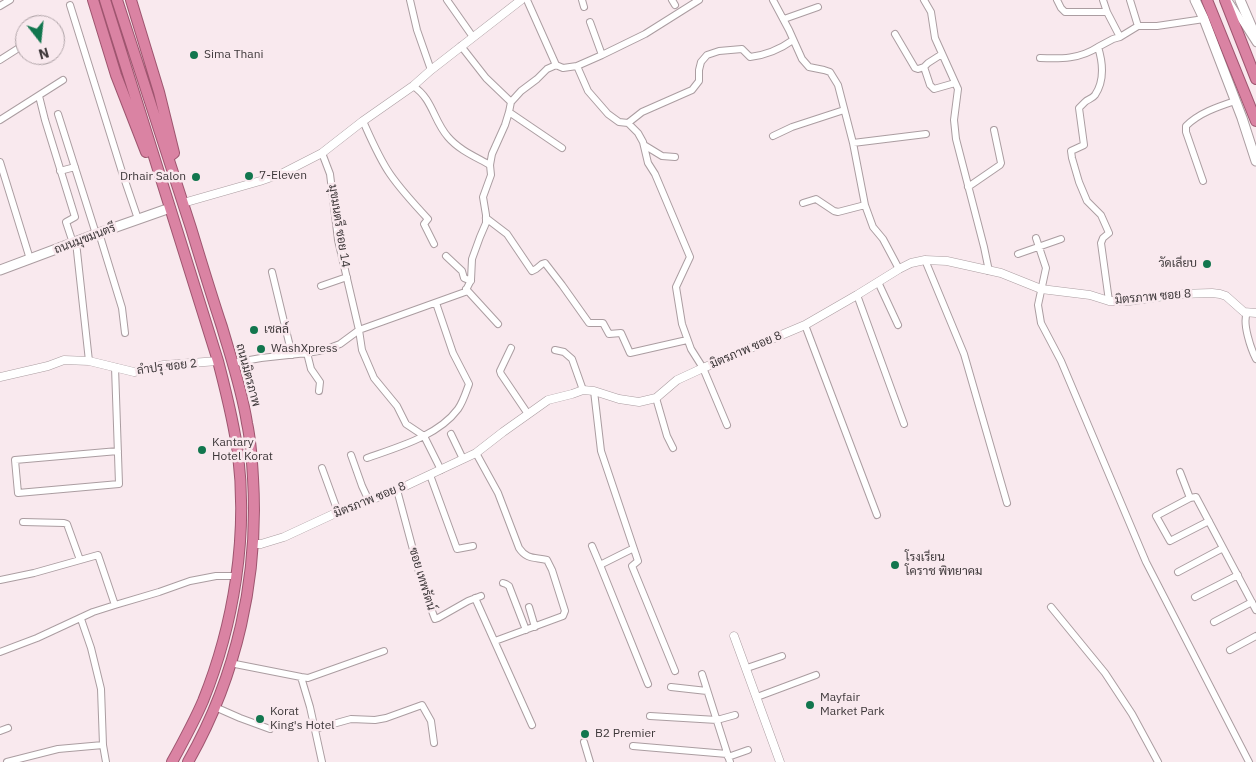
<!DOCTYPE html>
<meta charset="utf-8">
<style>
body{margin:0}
#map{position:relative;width:1256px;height:762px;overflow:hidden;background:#f9e9ee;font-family:"IBM Plex Sans",sans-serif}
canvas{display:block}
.north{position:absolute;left:15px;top:15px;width:50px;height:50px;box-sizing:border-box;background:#f9e9ee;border:1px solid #aea2a6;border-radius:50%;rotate:164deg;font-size:14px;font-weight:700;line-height:20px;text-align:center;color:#3e383a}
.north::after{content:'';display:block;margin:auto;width:18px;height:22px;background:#12764e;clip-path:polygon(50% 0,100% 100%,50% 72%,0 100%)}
</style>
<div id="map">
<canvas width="1256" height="762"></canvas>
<div class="north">N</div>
</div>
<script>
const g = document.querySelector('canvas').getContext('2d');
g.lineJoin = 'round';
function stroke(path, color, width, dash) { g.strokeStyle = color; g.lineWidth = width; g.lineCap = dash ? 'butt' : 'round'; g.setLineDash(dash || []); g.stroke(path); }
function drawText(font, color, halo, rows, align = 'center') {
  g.font = font + ' "IBM Plex Sans",Sarabun,sans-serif'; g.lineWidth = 5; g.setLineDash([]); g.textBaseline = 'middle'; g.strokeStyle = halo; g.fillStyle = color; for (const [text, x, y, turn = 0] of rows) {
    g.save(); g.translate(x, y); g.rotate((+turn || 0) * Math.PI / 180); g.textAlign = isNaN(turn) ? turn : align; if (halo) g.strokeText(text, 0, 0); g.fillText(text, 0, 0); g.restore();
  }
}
const minor = new Path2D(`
 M410,0L417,30L431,70
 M447,0L473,37
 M527,0L556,65
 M582,0L584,7
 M672,0L675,5
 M773,0L789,30L802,59L809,67L824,70L830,72L838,85L853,143L865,205L873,227L883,239L899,269
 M924,0L931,12L935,38L958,89L954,120L956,139L984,247L989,271
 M1057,0L1061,8L1065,12H1107L1120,37
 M1103,0L1107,12
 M1130,0L1138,26
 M1229,1L1256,43
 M70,5L122,172L138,219
 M0,6L10,0
 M784,19L818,7
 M590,22L602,55
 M895,34L915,68L918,69L924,67
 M461,46L486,78L511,102
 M942,54L928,63L924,67L930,85L934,89L955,83
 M1040,58C1061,59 1080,59 1098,47
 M0,60L25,44
 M577,66L588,91L608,114L619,122L628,123L638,133L643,142L648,163L655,174L690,257L676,287L682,324L691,349L703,368L727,425
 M413,86C433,99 433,120 448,137C459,150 476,157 490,165
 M39,96L45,120L75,217L66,222L73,243
 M509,112L562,148
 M58,114L96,234
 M0,120L63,80
 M363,121C371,139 379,158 390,174C401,190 414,204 428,219L424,224L434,244
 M628,123L642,112L692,90L699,81V70L701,62L707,55L719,51L742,49L750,57C767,55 779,50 793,40
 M773,136L792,127L844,110
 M853,143L926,134
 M644,145L662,156L675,157
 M322,153L330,174L338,240L359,330L362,350L374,378L397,406L406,424L424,436L441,470
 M0,162L30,259
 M60,171L75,167
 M1203,181L1186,132V126C1199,113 1217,107 1235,101
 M968,187L1000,165L1001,163L994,130
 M803,203L816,199L834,211L838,212L865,205
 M486,218L507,234L532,271L536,269L542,264L545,263L562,285L589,323H603L609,334L621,333L630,353L687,340
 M99,233L122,308L125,333
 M1036,238L1046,268L1038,305L1041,323L1061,361L1146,562L1249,762
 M76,242L89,361
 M1018,254L1061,239
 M446,256L462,271L464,278L471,281
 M925,260L964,354L1007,503
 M272,272L292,355
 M878,282L898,325
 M321,286L347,277
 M466,289L498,324
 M857,295L904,424
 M1109,301L1101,243L1103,238L1109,233L1101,215L1087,201L1079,182L1072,158L1071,151L1084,145L1079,108C1080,107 1084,103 1085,102C1088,99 1092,99 1095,95C1105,80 1103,63 1098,47L1113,39L1120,37L1138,26H1157L1204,19
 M1247,313C1242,323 1251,349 1256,359
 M805,325L877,515
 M511,348L500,371L501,374L528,414
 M555,350L564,352L572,359L583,390
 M307,353L311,369L320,382L319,391
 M233,363L261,358L307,353L324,350L340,344L359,330L465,292L471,280L472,259L480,237L486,223V215L483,197L491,175L490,165L492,154L505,125L509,112L511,102L521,91L537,79L547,69L556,65L563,68L577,66L602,55L645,34L699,0
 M115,367L119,484L18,493L15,460L118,451
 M594,391L601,451L638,561L632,566L675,671
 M656,398L667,436L673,448
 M451,434L463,459
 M476,453L498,493L519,548C527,560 535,557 547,560L552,570L565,611L563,616L495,641
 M351,455L362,486L369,501
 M367,458C398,447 438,436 458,409C463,402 466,392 469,384L453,353L436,303
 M322,468L338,512
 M1180,472L1190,498L1196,497L1256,610
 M430,475L457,549L473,546
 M397,490L423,587L435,619L438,618L468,601L481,596
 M1190,498L1156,516L1170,541L1209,521
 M23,522L64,523L67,524L80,560
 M592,546L600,565L648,684
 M600,565L632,549
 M1178,572L1223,548
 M0,580L34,573L98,555L115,605
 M503,583L506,584L509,586L526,630
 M1195,597L1238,575
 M475,598L532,725
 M529,607L535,627
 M1051,607L1105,673L1132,714L1158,762
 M81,619L91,648L101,689L103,745L106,762
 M1214,622L1252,602
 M1230,650L1256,636
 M0,652L37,638L93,612L115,605L159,592L190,581L216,576H236
 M230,663L301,677L310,707L322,762
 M747,668L782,656
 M702,674L730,762
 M301,677L308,678L384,651
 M671,687L707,691
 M757,697L816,675
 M215,707L240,718L270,729
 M650,716L717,720L735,715
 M315,729L351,719L375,720L386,718L422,705L431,721L434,743
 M0,731L8,728
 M584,742L590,762
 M633,746L727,754
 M728,757L748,750
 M7,762L58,749L103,745`);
const tertiary = new Path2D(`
 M183,203L260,181L283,173L322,153L363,121L413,86L431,70L521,0
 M0,377L48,366L64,360L89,361L134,372L164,365L218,361
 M253,544H261L284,537L338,512L397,490L476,453L503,432L548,400L572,394L583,390L594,391L619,399L639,402L656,398L677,380L703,368L805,325L857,295L899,269L911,263L925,260L947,261L1001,273L1041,289L1090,295L1109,301H1129L1179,294L1212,293L1220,294L1226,296L1244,312L1256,313
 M734,636L780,762`);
const secondary = new Path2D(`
 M1195,0L1204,19L1242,118L1256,161
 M1240,0L1256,37
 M0,270L99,233L170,208`);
const trunk = new Path2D(`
 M93,0L116,75L146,152
 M105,0L218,361C226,392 234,422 238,454C248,537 234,624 203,701C194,722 183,742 172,762
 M117,0C142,76 166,152 191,228C201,261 211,294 222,327C231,358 242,390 247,423C251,441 252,460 253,478C259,577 237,676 188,762
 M131,0L159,92L174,153L170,156
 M1207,0L1256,121
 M1225,0L1256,79`);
const markers = [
 [194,55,5,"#12764e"],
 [249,176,5,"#12764e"],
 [196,177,5,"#12764e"],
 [1207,264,5,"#12764e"],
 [254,330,5,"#12764e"],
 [261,349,5,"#12764e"],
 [202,450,5,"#12764e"],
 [895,565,5,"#12764e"],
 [810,705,5,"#12764e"],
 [260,719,5,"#12764e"],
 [585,734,5,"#12764e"]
];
const poiNames = [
 ["Sima Thani",204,55],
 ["7-Eleven",259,176],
 ["Drhair Salon",186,177,"right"],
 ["วัดเลียบ",1197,264,"right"],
 ["เชลล์",264,330],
 ["WashXpress",271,349],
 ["Kantary",212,443],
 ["Hotel Korat",212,457],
 ["โรงเรียน",905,558],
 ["โคราช พิทยาคม",905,572],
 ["Mayfair",820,698],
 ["Market Park",820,712],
 ["Korat",270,712],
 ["King's Hotel",270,726],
 ["B2 Premier",595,734]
];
const streetNames = [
 ["มุขมนตรี ซอย 14",339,226,81],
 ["ถนนมุขมนตรี",85,239,-21],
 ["มิตรภาพ ซอย 8",1153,297,-5],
 ["มิตรภาพ ซอย 8",746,350,-23],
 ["ลำปรุ ซอย 2",167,367,-7],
 ["ถนนมิตรภาพ",248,375,75],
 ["มิตรภาพ ซอย 8",370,500,-22],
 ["ซอย เทพรัตน์",422,579,73]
];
stroke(minor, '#ab9da1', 8);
stroke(tertiary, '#ab9da1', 9);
stroke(secondary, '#ab9da1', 11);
stroke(trunk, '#9e556f', 12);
stroke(minor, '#fff', 6);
stroke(tertiary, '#fff', 8);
stroke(secondary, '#fff', 9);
stroke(trunk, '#da83a3', 10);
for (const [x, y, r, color] of markers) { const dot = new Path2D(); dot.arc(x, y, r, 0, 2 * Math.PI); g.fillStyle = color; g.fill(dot); stroke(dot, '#f9e9ee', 2); }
drawText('12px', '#3e383a', '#f9e9ee', poiNames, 'left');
drawText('12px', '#3e383a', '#f9e9ee', streetNames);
</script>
